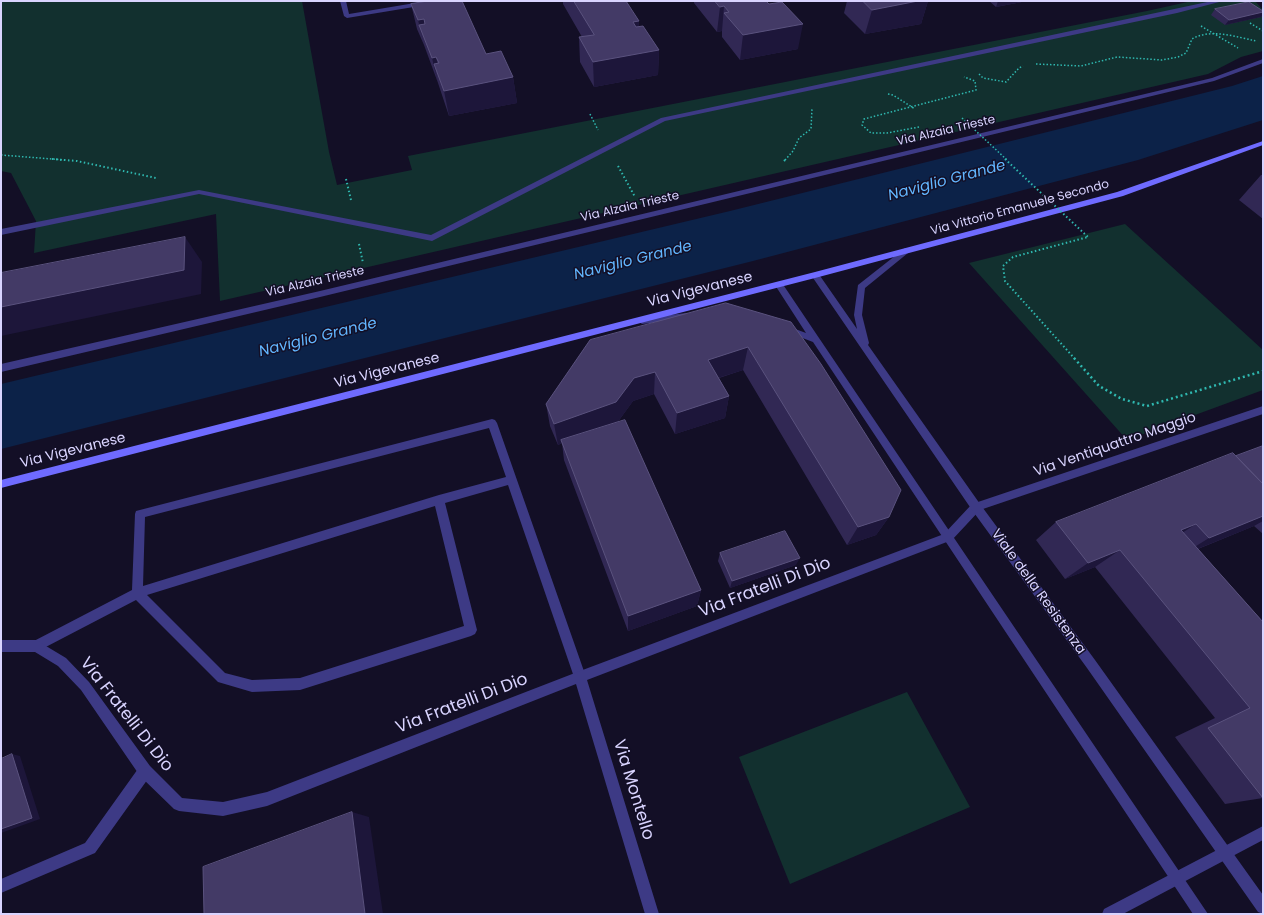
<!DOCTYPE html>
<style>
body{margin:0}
#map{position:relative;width:1264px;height:915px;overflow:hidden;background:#130f26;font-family:Poppins,sans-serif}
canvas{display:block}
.frame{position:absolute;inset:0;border:2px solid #d9d4ff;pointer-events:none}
</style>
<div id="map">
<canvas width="1264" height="915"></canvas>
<div class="frame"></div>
</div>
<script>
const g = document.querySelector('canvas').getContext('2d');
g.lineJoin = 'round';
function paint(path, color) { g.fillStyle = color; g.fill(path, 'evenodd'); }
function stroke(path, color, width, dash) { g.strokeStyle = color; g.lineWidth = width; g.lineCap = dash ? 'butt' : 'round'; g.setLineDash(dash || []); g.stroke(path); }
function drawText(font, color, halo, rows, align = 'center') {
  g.font = font + ' Poppins,sans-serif'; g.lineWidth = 3; g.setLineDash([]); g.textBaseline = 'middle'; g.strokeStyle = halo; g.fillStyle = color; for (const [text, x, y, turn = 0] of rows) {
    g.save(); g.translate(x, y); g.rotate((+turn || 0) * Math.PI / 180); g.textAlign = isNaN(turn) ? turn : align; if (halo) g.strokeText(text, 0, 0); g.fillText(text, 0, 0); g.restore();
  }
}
const green = new Path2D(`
 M1,1H302L329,152L337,185L412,170L408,156L1147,11L1192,1H1255L1263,10V51L1241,57L1208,74L220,301L216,214L34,253L36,221L11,173L1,171Z
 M1125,224L1263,350V390L1127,440L969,263Z
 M907,692L970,807L790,884L739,757Z`);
const water = new Path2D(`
 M1263,76V120L1138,160L753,261L1,449V384L730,211L1232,86Z`);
const pathFar2 = new Path2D(`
 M1250,23L1263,31
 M1201,26L1238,48
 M1036,64L1081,66L1117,57L1162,60L1178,57L1186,53L1192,39C1210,28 1237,37 1256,41
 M979,74L983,78L1006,82L1019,68L1023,66
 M888,94L893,95L915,109
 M590,114L598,130
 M919,127L887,133H871L862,125L864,119L976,90L975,81L964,77
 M1,155L65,160
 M785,160L793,151L799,138L811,129L812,108`);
const pathFar1 = new Path2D(`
 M52,159L77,161L156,178
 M784,161L786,159
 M618,166L635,197
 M346,179L351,200
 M359,244L363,263
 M1075,359L1005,281L1003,266L1013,257L1088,237`);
const path = new Path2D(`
 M1074,358L1099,386L1122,399L1147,406L1263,371`);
const service = new Path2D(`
 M492,419L495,420L497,423L586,677L584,681L580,683L576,681L574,677L508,485L445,503L477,630L475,634L471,636L300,690L252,692L218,682L136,600L40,650L36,652L32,650L30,646L32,642L132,590L135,514L136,511ZM489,428L506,477L439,495L143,586L145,517ZM435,506L464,626L300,678L252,680L225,673L147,595Z
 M145,765L150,766L151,771L150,776L95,853L1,893V879L85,843L140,766Z`);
const pedestrian = new Path2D(`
 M1212,1H1223L1177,13L665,121L432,241L199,194L1,235V229L199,190L431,235L661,118Z`);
const minor = new Path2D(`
 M340,1H346L349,14L427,1H441L438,3L347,18L344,16Z
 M1263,59V63L1214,81L320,297L1,372V364L320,291L1212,78Z
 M1263,406V414L980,510L952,540L587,680L659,914H645L576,684L267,806L223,816L179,811L174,809L140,776L81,690L58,666L35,652H1V640H36L66,658L89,682L150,766L182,798L223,802L267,792L580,671L944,534L972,504Z
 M1263,826V840L1123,914H1102L1104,909Z`);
const tertiary = new Path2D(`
 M905,248L908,249V253L865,288L862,315L869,343L868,345L980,504L1095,660L1263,895V914L1258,912L1087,668L972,510L811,275L812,273H818L857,329L854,315L858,285Z
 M779,282L782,283L819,338L1208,914H1193L813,342L784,331L783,329L787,326L806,333L775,285Z
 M687,313L691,316L687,319L642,324L638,321L642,318Z`);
const secondary = new Path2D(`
 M1263,141V145L1123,196L815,278L1,488V480L815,272L1117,192Z`);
const pathBridgeFar1 = new Path2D(`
 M962,118L1007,160`);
const pathBridge = new Path2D(`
 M1005,159L1088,237`);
const wall = new Path2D(`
 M563,1H626L639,26L659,50L658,75L594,87L580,62L579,37H582L563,4Z
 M694,1H766L798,49L740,60L722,37V31L717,32L694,3Z
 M847,1H928L921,24L865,34L844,13Z
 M989,1H1027L996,7Z
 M411,4L486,54L513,77L517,103L449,116L438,83L424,45L417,29Z
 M1215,9L1263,11V15L1261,17L1225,25L1211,15Z
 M1261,175H1263V219L1239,200Z
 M726,303L889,517L876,535L847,545L743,370L719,378L729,396L725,418L675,434L654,394L633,401L617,423L701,590L697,606L628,631L564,460L562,443L558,445L550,426L546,404Z
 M1263,446V534L1254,526L1198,549L1263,622V798L1225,804L1175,737L1215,718L1095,567L1065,579L1036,540L1056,522Z
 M720,553L796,565L730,588L718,561Z`);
const shadedWall = new Path2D(`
 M918,1H928L921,24L865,34L872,10Z
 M998,1H1027L996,7Z
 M724,6L722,31L717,32L720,7Z
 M1263,12V15L1261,17L1225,25L1229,20Z
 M424,19L430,44L419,25L424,45L418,20Z
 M639,21V46L633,22Z
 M803,24L798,49L740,60L743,35Z
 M659,50L658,75L594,87L593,62Z
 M436,57L442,82L434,64L438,83L432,58Z
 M513,77L517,103L449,116L444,91Z
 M185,237L202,262L201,294L1,336V307Z
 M748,347L743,370L705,382L708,360Z
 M655,372L654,394L633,401L617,423L561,440L562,443L558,445L554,424L634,378Z
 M729,396L725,418L675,434L677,413Z
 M1263,516V521L1254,526L1180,556L1209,538Z
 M889,517L876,535L847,545L858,527Z
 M1196,524L1168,542L1181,530Z
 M1120,550L1095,567L1065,579L1088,563Z
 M800,558L796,565L730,588L732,581Z
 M701,590L697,606L628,631V616Z
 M12,754L20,756L40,819L1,833V829Z
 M352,812L369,817L383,914H365Z`);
const building = new Path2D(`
 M428,1H462L486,54L501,51L513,77L444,91L434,64L439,63L436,57L432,58L419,25L425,24L424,19L418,20L411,4Z
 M574,1H626L639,21L633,22L636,27L643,26L659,50L593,62L579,37L594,35Z
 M715,1H766L769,4L782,2L803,24L743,35L724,13L729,12L724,6L720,7Z
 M863,1H918L872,10Z
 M1249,2L1263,11V12L1229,20L1215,9Z
 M185,237L184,270L1,307V273Z
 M726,303L791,322L821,364L901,490L889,517L858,527L748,347L708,360L729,396L677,413L655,372L634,378L616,402L554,424L546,404L590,340Z
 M625,420L701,590L628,616L561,440Z
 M1263,446V484L1236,456Z
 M1233,453L1263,484V516L1209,538L1196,524L1181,530L1263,622V798L1208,728L1250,708L1120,550L1088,563L1056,522Z
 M785,531L800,558L732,581L720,553Z
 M12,754L32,818L1,829V759Z
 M352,812L365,914H204L203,867Z`);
const farStreetnames = [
 ["Via Alzaia Trieste",946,131,-13],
 ["Via Alzaia Trieste",630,207,-13],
 ["Via Vittorio Emanuele Secondo",1020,208,-15],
 ["Via Alzaia Trieste",315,282,-13]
];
const streetNames = [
 ["Via Vigevanese",700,290,-14],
 ["Via Vigevanese",387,371,-14],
 ["Via Ventiquattro Maggio",1115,445,-19],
 ["Via Vigevanese",73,451,-14],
 ["Viale della Resistenza",1038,592,54]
];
const waterNames = [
 ["Naviglio Grande",947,181,-15],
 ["Naviglio Grande",633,261,-14],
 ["Naviglio Grande",318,338,-14]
];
const nearStreetnames = [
 ["Via Fratelli Di Dio",765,588,-21],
 ["Via Fratelli Di Dio",462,704,-21],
 ["Via Fratelli Di Dio",126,715,52],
 ["Via Montello",633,790,73]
];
paint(green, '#12302f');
paint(water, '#0c2248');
stroke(pathFar2, '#2fb8b0', 1.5, [1.5, 2]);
stroke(pathFar1, '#2fb8b0', 2, [1.5, 2.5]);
stroke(path, '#2fb8b0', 2.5, [2, 3]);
paint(service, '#3d3a85');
paint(pedestrian, '#3d3a85');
paint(minor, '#3d3a85');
paint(tertiary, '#3d3a85');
paint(secondary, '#6f6bff');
stroke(pathBridgeFar1, '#2fb8b0', 1.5, [1.5, 2]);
stroke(pathBridge, '#2fb8b0', 2, [1.5, 2.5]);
paint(wall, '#312854');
paint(shadedWall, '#1d163a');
paint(building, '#433a66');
stroke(building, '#5a527e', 1);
drawText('12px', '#d9d4ff', '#130f26', farStreetnames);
drawText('14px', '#d9d4ff', '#130f26', streetNames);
drawText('italic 15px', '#62b6ff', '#130f26', waterNames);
drawText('17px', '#d9d4ff', '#130f26', nearStreetnames);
</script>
